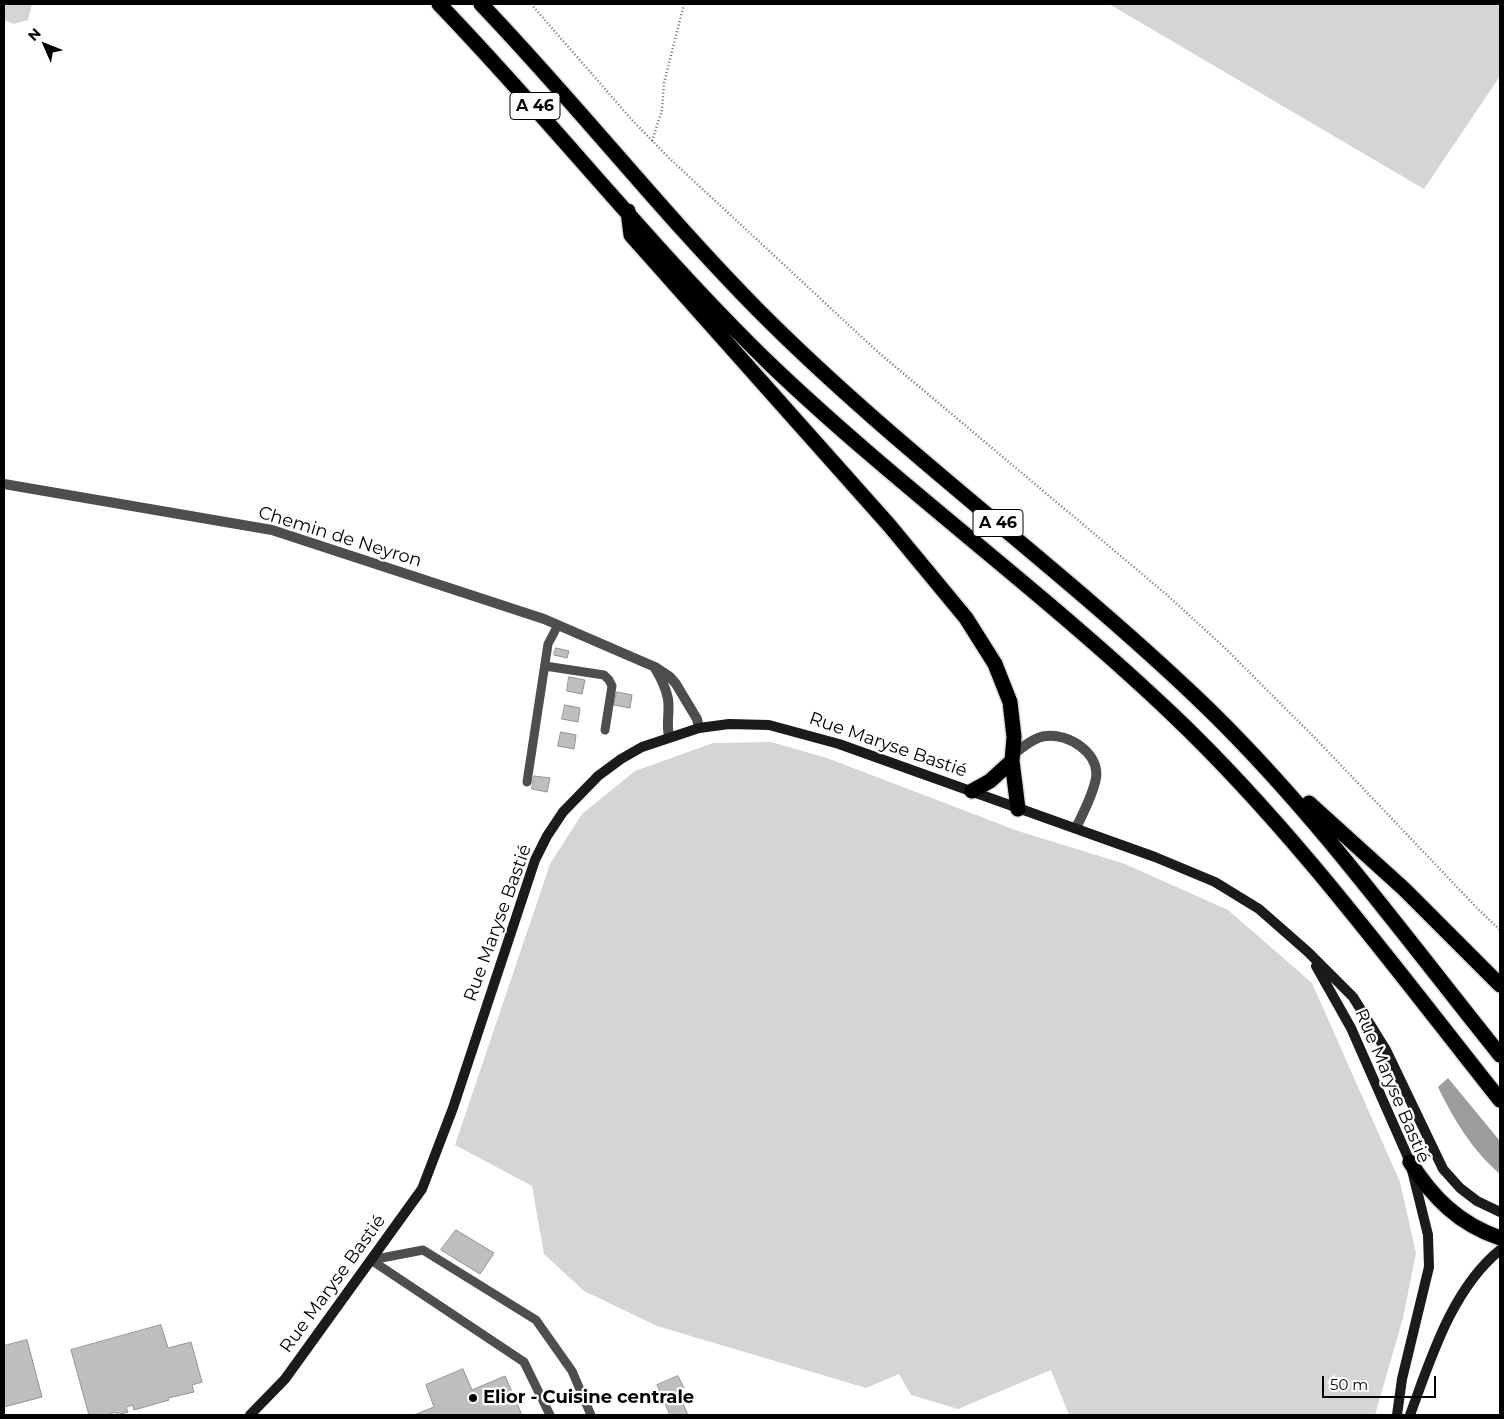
<!DOCTYPE html>
<meta charset="utf-8">
<style>
body{margin:0}
#map{position:relative;width:1504px;height:1419px;overflow:hidden;background:#fff;font-family:Montserrat,sans-serif}
canvas{display:block}
.frame{position:absolute;inset:0;border:5px solid #000;pointer-events:none}
.north{position:absolute;left:20px;top:20px;width:50px;height:50px;-webkit-text-stroke:4px #fff;paint-order:stroke;rotate:314deg;font-size:14px;font-weight:700;line-height:20px;text-align:center;color:#000}
.north::after{content:'';display:block;margin:auto;width:18px;height:22px;background:#000;clip-path:polygon(50% 0,100% 100%,50% 72%,0 100%)}
.scale{position:absolute;left:1322px;top:1376px;width:114px;height:22px;box-sizing:border-box;border:2px solid #000;border-top:0;padding-left:6px;font-size:15px;line-height:18px;white-space:nowrap;color:#000;-webkit-text-stroke:4px #fff;paint-order:stroke}
</style>
<div id="map">
<canvas width="1504" height="1419"></canvas>
<div class="frame"></div>
<div class="north">N</div>
<div class="scale">50 m</div>
</div>
<script>
const g = document.querySelector('canvas').getContext('2d');
g.lineJoin = 'round';
function paint(path, color) { g.fillStyle = color; g.fill(path, 'evenodd'); }
function stroke(path, color, width, dash) { g.strokeStyle = color; g.lineWidth = width; g.lineCap = dash ? 'butt' : 'round'; g.setLineDash(dash || []); g.stroke(path); }
function drawText(font, color, halo, rows, align = 'center') {
  g.font = font + ' Montserrat,sans-serif'; g.lineWidth = 4.5; g.setLineDash([]); g.textBaseline = 'middle'; g.strokeStyle = halo; g.fillStyle = color; for (const [text, x, y, turn = 0] of rows) {
    g.save(); g.translate(x, y); g.rotate((+turn || 0) * Math.PI / 180); g.textAlign = isNaN(turn) ? turn : align; if (halo) g.strokeText(text, 0, 0); g.fillText(text, 0, 0); g.restore();
  }
}
const green = new Path2D(`
 M4,4H32L28,20L14,24L4,20Z
 M1109,4H1500V76L1424,189Z
 M771,742L827,758L1018,831L1125,864L1228,910L1312,983L1400,1182L1416,1253L1403,1318L1375,1415H1069L1051,1370L958,1409L911,1395L899,1374L866,1388L657,1326L584,1291L544,1254L532,1186L455,1145L550,864L582,814L635,771L713,743Z`);
const water = new Path2D(`
 M1448,1078L1500,1141V1174C1472,1150 1454,1120 1438,1087Z`);
const building = new Path2D(`
 M556,648L569,651L567,658L554,655Z
 M569,677L585,680L582,694L567,691Z
 M617,692L632,695L630,708L614,705Z
 M565,705L580,708L578,722L562,719Z
 M561,732L576,735L574,749L558,746Z
 M534,776L550,778L547,792L532,789Z
 M456,1230L494,1253L480,1274L441,1250Z
 M161,1325L168,1348L191,1342L202,1382L192,1385L194,1392L168,1398L169,1400L134,1410L133,1405L126,1407L128,1412L117,1415L116,1412L107,1415H89L71,1350Z
 M27,1340L42,1397L4,1407V1346Z
 M463,1369L472,1390L505,1376L522,1415H414L434,1407L426,1385Z
 M678,1376L684,1388L678,1392L688,1415H670L657,1385Z`);
const path = new Path2D(`
 M531,4L632,120L669,158L879,353L1166,594L1225,648L1315,738L1477,908L1500,930
 M652,141L662,110L664,83L684,4`);
const lane = new Path2D(`
 M545,666L604,675L609,680L612,686L605,730
 M527,782L548,644L558,625
 M371,1260L423,1250L536,1320L572,1371L591,1415
 M371,1260L524,1362L550,1415`);
const street = new Path2D(`
 M4,484L272,530L544,619L655,667L670,677L676,684L697,719L699,728
 M655,668C661,678 666,688 668,699C670,711 666,724 669,736
 M1012,755C1022,748 1034,737 1046,736C1068,733 1100,753 1096,778C1093,795 1083,813 1076,828`);
const secondary = new Path2D(`
 M1316,966L1351,1028L1410,1162L1428,1235L1429,1267L1402,1379L1397,1415
 M250,1415L285,1379L422,1189L453,1108L535,860L547,836L563,812L598,776L621,759L642,747L699,728L729,724L769,725L839,744L1155,857L1215,882L1259,909L1308,952L1353,997L1386,1050L1443,1169L1460,1188L1477,1201L1500,1212
 M1410,1415C1431,1358 1452,1289 1500,1250`);
const highway = new Path2D(`
 M439,4C553,122 654,252 772,366C900,488 1044,592 1172,714C1295,831 1395,968 1500,1100
 M481,4C576,103 661,212 758,310C895,448 1054,562 1195,696C1310,805 1401,932 1500,1055
 M628,211L631,235L889,525L966,618L995,664L1010,702L1014,737L1012,761L1018,809
 M972,791L990,781L1012,761
 M1309,803L1404,889L1500,985
 M1410,1162C1433,1198 1459,1224 1500,1238`);
const markers = [
 [473,1398,5,"#000"]
];
const shields = [
 [535,106,50],
 [998,523,50]
];
const shieldNames = [
 ["A 46",535,106],
 ["A 46",998,523]
];
const streetNames = [
 ["Chemin de Neyron",340,537,17],
 ["Rue Maryse Bastié",888,745,19],
 ["Rue Maryse Bastié",498,923,-70],
 ["Rue Maryse Bastié",1392,1086,67],
 ["Rue Maryse Bastié",333,1284,-54]
];
const poiNames = [
 ["Elior - Cuisine centrale",483,1398]
];
paint(green, '#d5d5d5');
paint(water, '#9c9c9c');
paint(building, '#bebebe');
stroke(building, '#929292', 1);
stroke(highway, '#dbdbdb', 18);
stroke(path, '#707070', 2.5, [1, 2.5]);
stroke(lane, '#4e4e4e', 9);
stroke(street, '#4e4e4e', 10);
stroke(secondary, '#1b1b1b', 10);
stroke(highway, '#000', 15);
for (const [x, y, r, color] of markers) { const dot = new Path2D(); dot.arc(x, y, r, 0, 2 * Math.PI); g.fillStyle = color; g.fill(dot); stroke(dot, '#fff', 2); }
for (const [x, y, w] of shields) { const box = new Path2D(); box.roundRect(x - w / 2, y - 13.5, w, 27, 4); g.fillStyle = '#fff'; g.fill(box); stroke(box, '#000', 1); }
drawText('bold 16px', '#000', null, shieldNames);
drawText('18px', '#000', '#fff', streetNames);
drawText('bold 18px', '#000', '#fff', poiNames, 'left');
</script>
